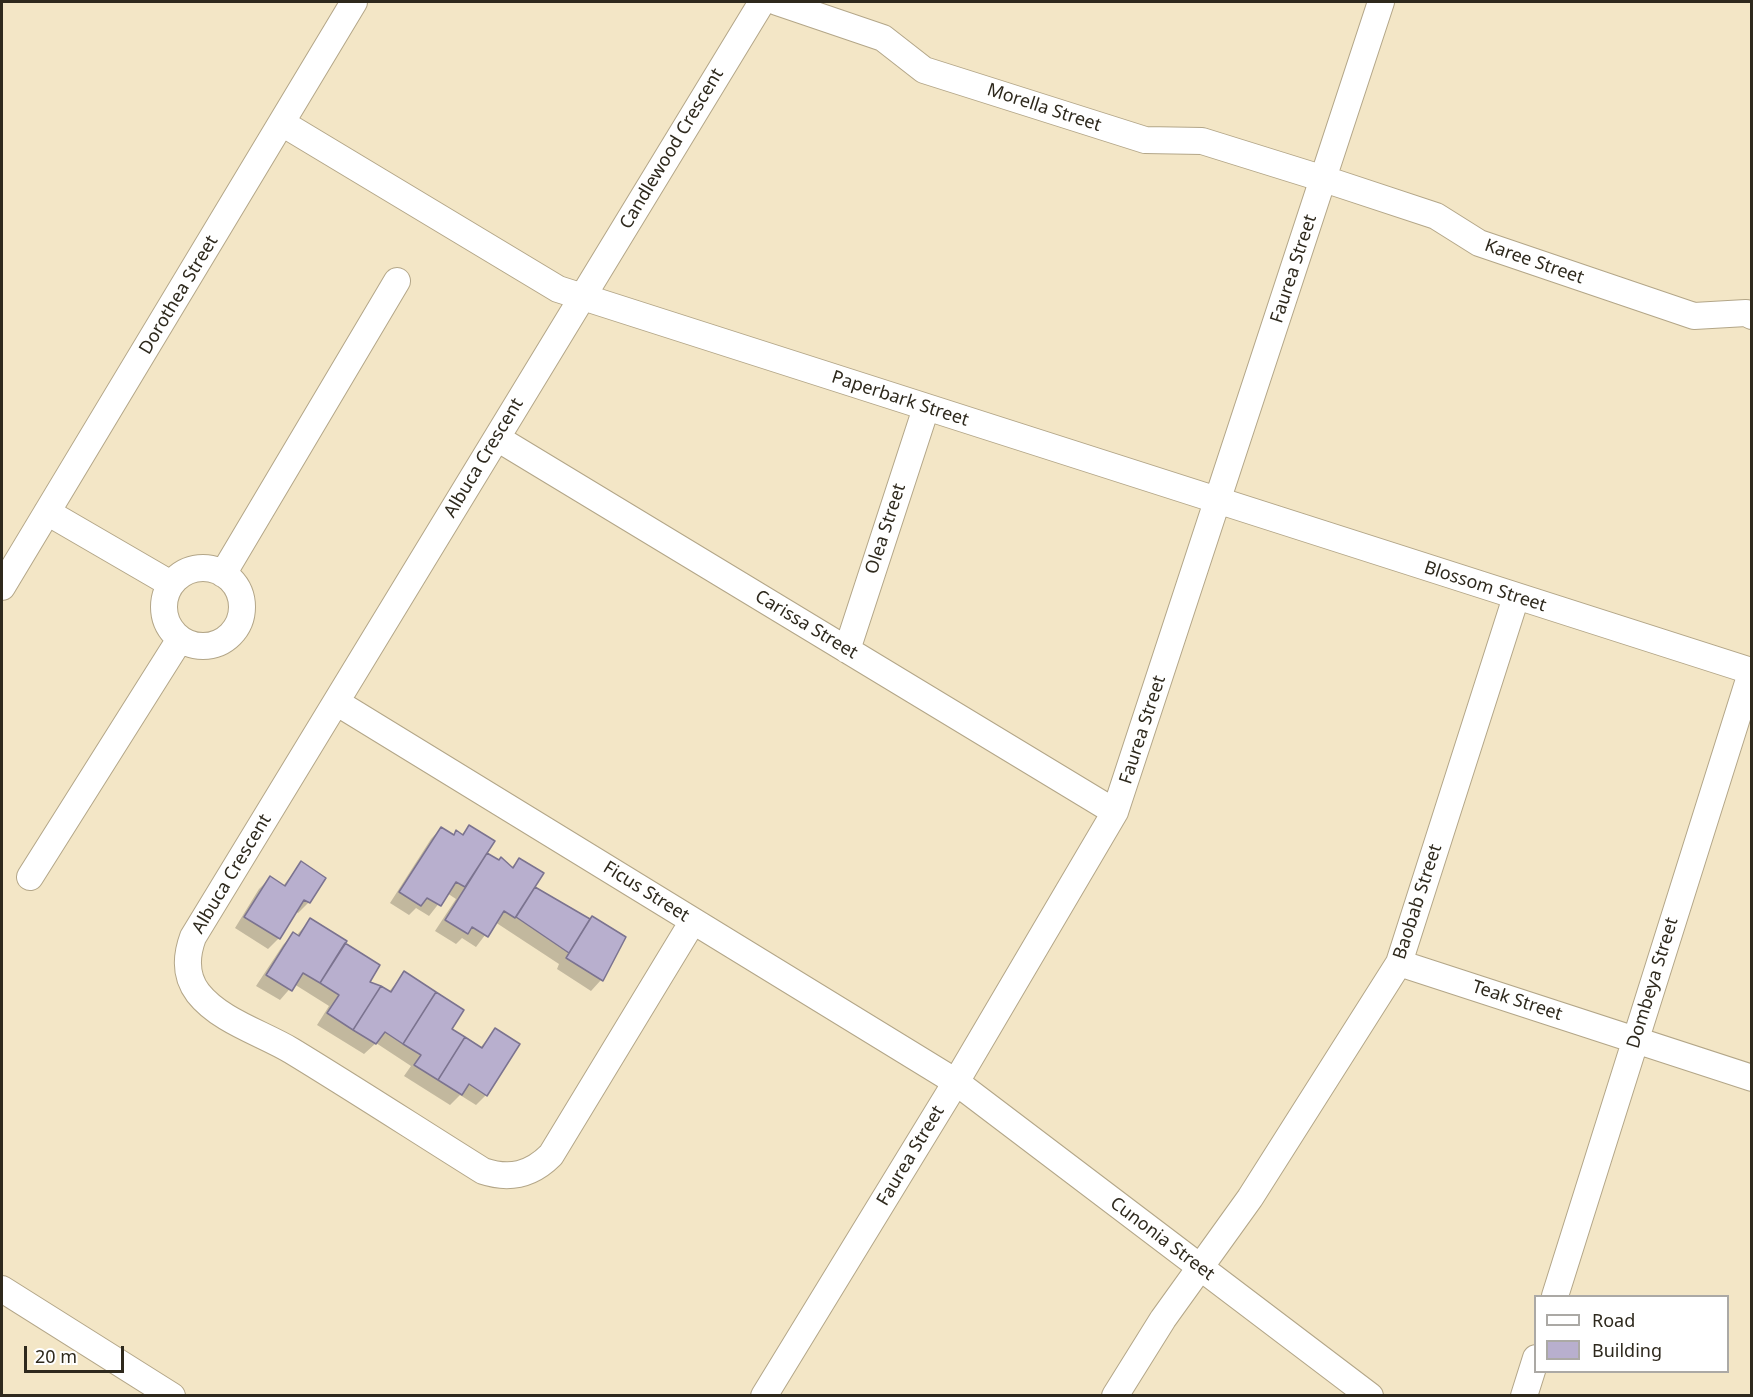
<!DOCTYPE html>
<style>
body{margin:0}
#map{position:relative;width:1753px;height:1397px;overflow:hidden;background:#f3e6c6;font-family:"Noto Sans",sans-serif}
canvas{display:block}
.frame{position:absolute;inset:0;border:3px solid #2e291d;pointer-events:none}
.legend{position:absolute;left:1534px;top:1295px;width:195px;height:78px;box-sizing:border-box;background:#fff;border:2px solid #aba9a5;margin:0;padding:8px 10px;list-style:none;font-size:18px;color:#2e291d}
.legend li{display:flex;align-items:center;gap:12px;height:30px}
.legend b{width:30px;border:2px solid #aba9a5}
.scale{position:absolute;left:24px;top:1346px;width:100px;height:27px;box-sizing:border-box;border:3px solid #2e291d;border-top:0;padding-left:8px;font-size:18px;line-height:21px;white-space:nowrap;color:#2e291d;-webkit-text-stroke:4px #fff;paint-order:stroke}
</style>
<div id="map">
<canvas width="1753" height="1397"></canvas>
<div class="frame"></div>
<ul class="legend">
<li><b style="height:8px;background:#fff"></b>Road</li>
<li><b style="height:16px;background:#b8afce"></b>Building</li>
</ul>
<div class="scale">20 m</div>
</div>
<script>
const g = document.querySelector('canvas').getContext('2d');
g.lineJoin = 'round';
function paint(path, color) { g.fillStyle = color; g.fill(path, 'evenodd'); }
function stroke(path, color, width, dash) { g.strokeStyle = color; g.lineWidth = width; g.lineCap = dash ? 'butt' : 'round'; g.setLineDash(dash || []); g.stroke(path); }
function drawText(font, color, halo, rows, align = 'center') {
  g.font = font + ' "Noto Sans",sans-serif'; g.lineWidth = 5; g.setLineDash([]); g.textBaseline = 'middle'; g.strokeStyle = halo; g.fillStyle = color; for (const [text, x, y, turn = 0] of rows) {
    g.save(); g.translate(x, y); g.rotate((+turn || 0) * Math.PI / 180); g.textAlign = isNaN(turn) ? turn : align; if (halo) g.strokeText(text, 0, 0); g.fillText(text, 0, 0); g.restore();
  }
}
const shadow = new Path2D(`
 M469,827L485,853L511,868L519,859L532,888L590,921L601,980L591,991L557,969L559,964L495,922L476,947L462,938L456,944L435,931L456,899L447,893L429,916L416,908L409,915L390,903L431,839L441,828L453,836L456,832L461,835Z
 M301,863L309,902L298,913L295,911L279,938L268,949L235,928L259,889L270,878L283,886Z
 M310,920L368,983L388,993L404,973L450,1029L480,1048L495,1030L486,1095L476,1105L460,1095L450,1105L404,1076L411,1066L376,1043L364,1054L317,1025L329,1006L294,984L280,1000L256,986L283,945L293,934L296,936Z`);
const building = new Path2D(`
 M469,825L495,841L465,887L456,882L441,906L427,898L421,906L399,892L441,827L454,835L456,830L463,835Z
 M487,853L499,860L501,857L513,868L519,858L544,873L515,918L504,911L488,937L472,927L468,934L445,920Z
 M301,861L326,878L310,903L304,900L280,939L244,917L270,876L285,886Z
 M535,887L590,919L569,953L516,917Z
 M592,916L626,937L603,981L566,958Z
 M310,918L347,941L320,983L303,973L292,991L266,975L293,932L299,936Z
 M345,943L380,965L370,982L381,986L353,1030L327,1013L339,995L320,983Z
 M404,971L436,992L403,1044L385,1032L376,1044L353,1030L381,986L391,992Z
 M436,992L464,1010L452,1029L465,1037L438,1080L414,1065L421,1055L403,1044Z
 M495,1028L520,1044L487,1096L469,1084L462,1095L438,1080L465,1037L482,1048Z`);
const minor = new Path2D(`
 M777,2L883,38L924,70L1145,140L1202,141L1324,179L1436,216L1479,243L1694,316L1746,313L1752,316
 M282,123L558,289L1751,671
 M497,438L1115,812
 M47,512L171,584
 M164 607a39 39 0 1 1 78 0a39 39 0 1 1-78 0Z
 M223,574L397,281
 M2,587L354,2
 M847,650L926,408
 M336,702L956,1082L1370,1396
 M30,877L180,639
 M693,921L551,1155C531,1175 510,1180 483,1171C419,1131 356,1090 292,1051C262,1033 220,1021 198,993C185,976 186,956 193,937L762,2
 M1399,963L1752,1078
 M2,1289L172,1396
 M1555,1296L1752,670
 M764,1396L956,1082L1115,812L1381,2
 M1115,1396L1163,1319L1250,1198L1399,963L1516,597
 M1524,1396L1536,1358`);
const streetNames = [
 ["Morella Street",1044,108,18],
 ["Candlewood Crescent",672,149,-59],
 ["Karee Street",1534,262,19],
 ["Faurea Street",1294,269,-72],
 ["Dorothea Street",179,295,-59],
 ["Paperbark Street",900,399,18],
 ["Albuca Crescent",484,458,-59],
 ["Olea Street",886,529,-72],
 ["Blossom Street",1485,587,18],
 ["Carissa Street",806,625,31],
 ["Faurea Street",1143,730,-72],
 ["Albuca Crescent",232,874,-59],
 ["Ficus Street",646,892,32],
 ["Baobab Street",1418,902,-72],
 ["Dombeya Street",1653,983,-73],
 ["Teak Street",1517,1001,18],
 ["Faurea Street",911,1156,-59],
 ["Cunonia Street",1162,1239,37]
];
paint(shadow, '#0003');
paint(building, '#b8afce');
stroke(building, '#7b738f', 1.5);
stroke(minor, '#b3a688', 28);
stroke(minor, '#fff', 26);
drawText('18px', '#2e291d', '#fff', streetNames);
</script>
